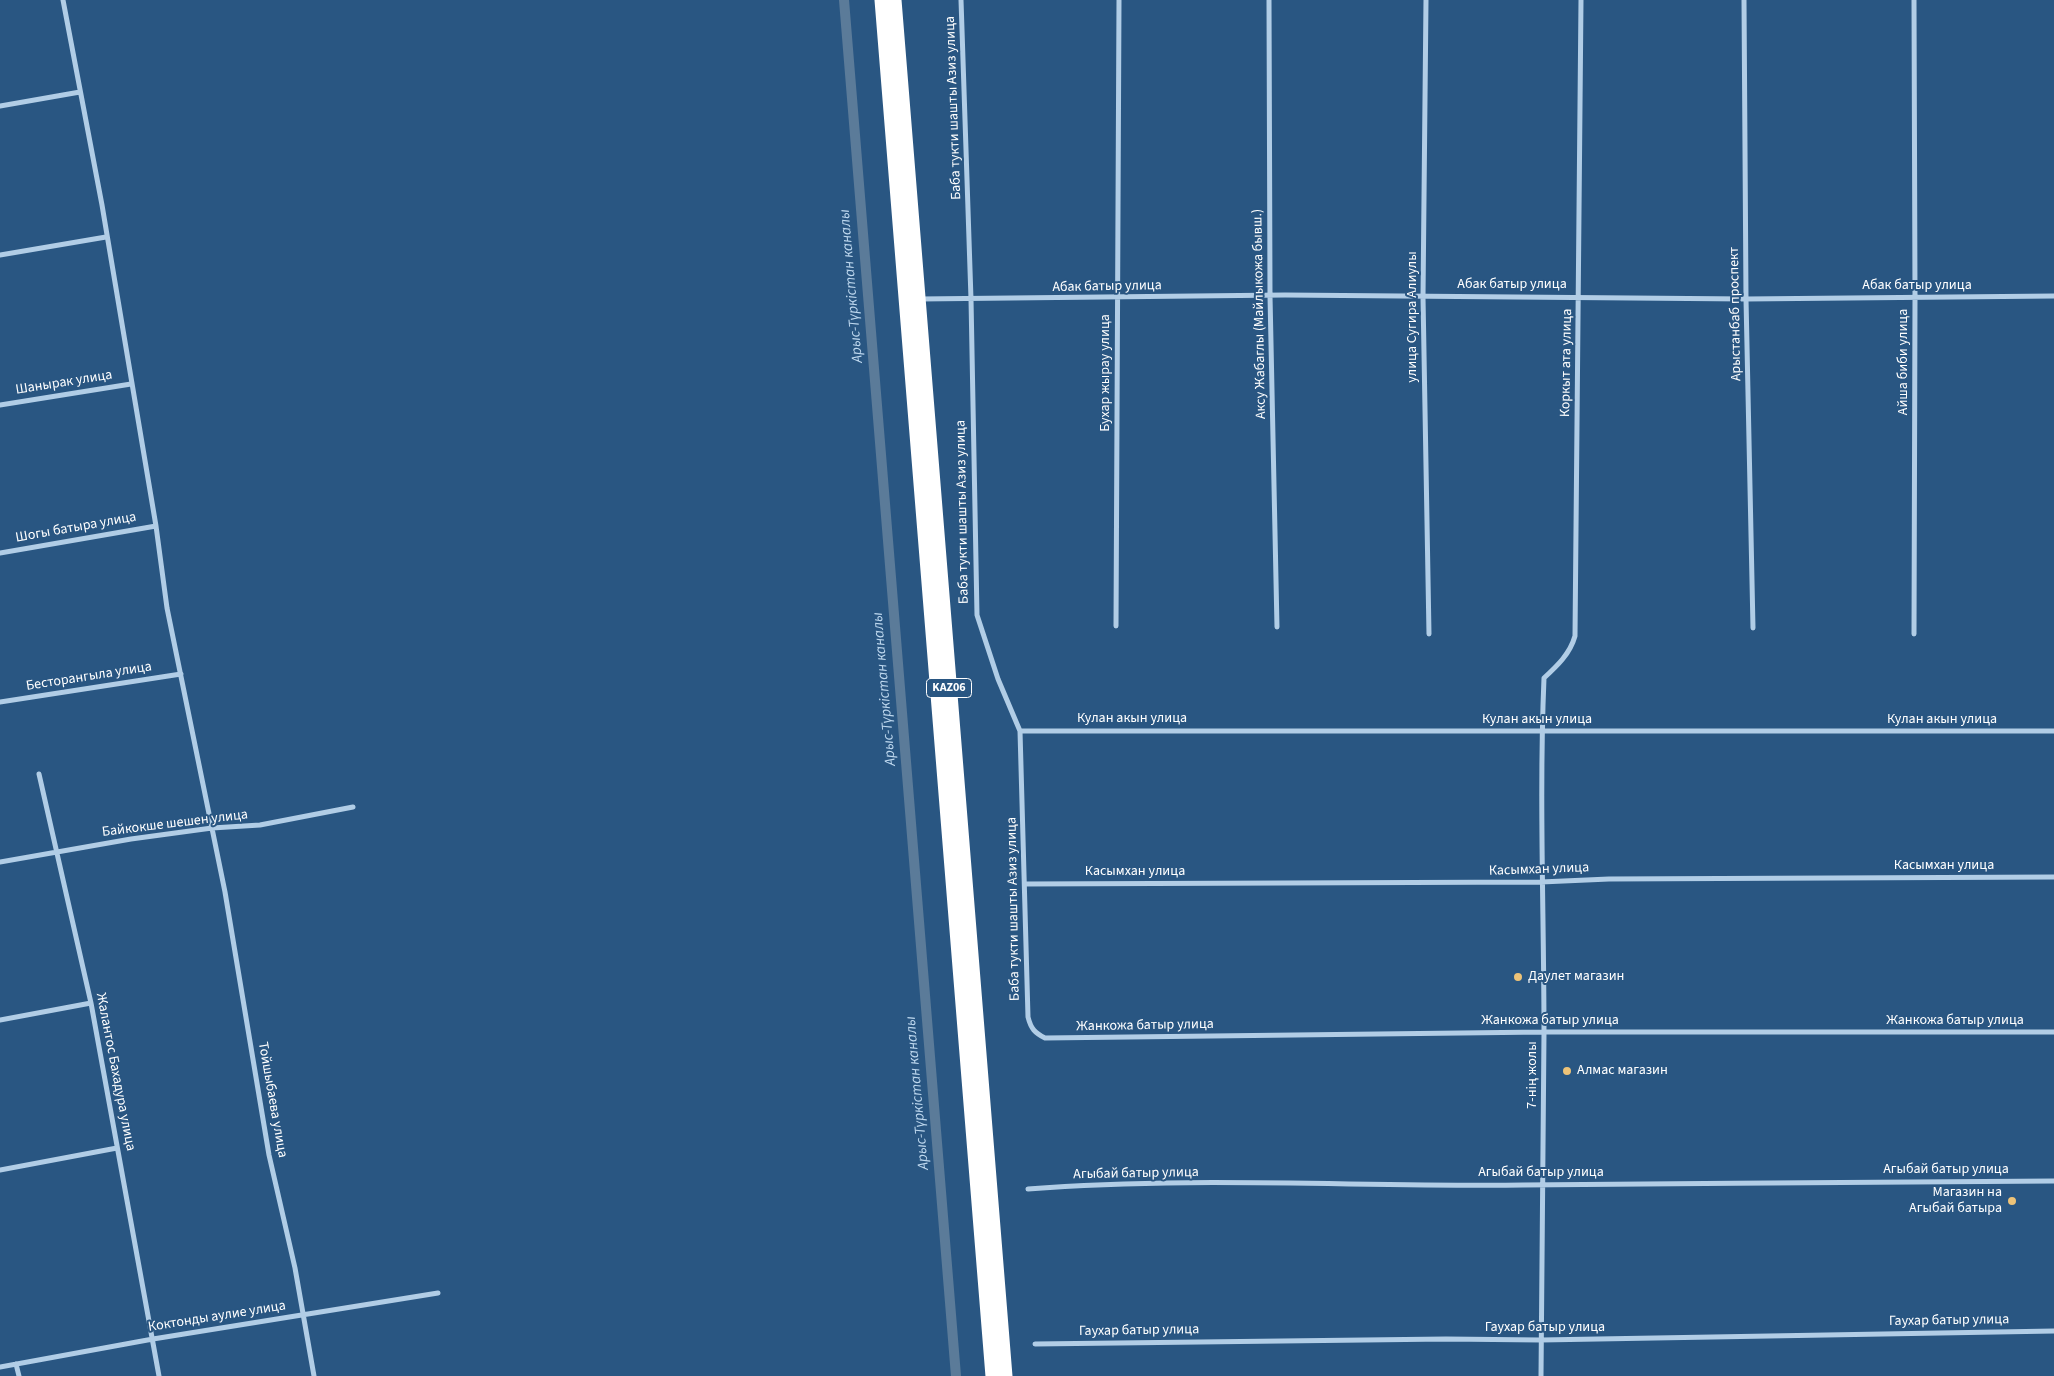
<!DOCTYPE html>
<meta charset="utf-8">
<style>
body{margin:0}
canvas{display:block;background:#295682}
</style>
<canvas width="2054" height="1376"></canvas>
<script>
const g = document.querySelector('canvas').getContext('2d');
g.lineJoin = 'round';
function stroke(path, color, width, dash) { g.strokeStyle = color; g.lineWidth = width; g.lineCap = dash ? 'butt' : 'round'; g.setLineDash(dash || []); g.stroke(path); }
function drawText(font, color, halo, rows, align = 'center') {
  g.font = font + ' "Source Sans 3",sans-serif'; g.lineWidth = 4; g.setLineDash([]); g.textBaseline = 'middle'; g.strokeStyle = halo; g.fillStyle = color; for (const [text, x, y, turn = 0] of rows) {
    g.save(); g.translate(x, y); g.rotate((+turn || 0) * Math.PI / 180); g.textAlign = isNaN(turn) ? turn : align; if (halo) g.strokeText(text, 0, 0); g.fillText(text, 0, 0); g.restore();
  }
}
const canal = new Path2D(`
 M844,0L956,1376`);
const street = new Path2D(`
 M63,0L102,205L156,526L167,608L225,892L269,1155L295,1268L314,1376
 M961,0L971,299L977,615L998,679L1020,731L1028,1017C1031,1029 1035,1033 1045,1038L1544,1032H2054
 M1269,0L1270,296L1277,627
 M1426,0L1423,297L1429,634
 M1744,0L1746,299L1753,628
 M1914,0L1915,297L1914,634
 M0,106L80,92
 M0,255L106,237
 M920,299L1285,295L1746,299L2054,296
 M0,405L131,384
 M0,553L156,526
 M1116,626L1119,0
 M0,702L181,674
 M1020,731H2054
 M39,774L91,1003L159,1376
 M0,862L131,839L212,828L260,825L353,807
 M1025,884L1541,882L1609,879L2054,877
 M0,1020L91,1003
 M0,1170L117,1148
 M1028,1189C1193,1176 1358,1187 1523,1185C1700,1184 1877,1181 2054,1181
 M1035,1344L1446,1339L1541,1340L2054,1331
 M16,1364L19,1376
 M0,1367L153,1339L438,1293
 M1541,1376C1541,1262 1544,1147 1544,1033C1544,914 1539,796 1544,678C1557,666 1570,654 1575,636L1581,0`);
const highway = new Path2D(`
 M882,0L993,1376
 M894,0L1005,1376`);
const markers = [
 [1518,977,5,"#edc378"],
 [1567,1071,5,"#edc378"],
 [2012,1201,5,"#edc378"]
];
const shields = [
 [949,688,45]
];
const shieldNames = [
 ["KАZ06",949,688]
];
const streetNames = [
 ["Баба тукти шашты Азиз улица",954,108,-92],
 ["Абак батыр улица",1512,285],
 ["Абак батыр улица",1917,286],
 ["Абак батыр улица",1107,287,-1],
 ["Аксу Жабаглы (Майлыкожа бывш.)",1260,314,-91],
 ["Арыстанбаб проспект",1736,314,-91],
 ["улица Сугира Алиулы",1413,317,-90],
 ["Айша биби улица",1904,362,-90],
 ["Коркыт ата улица",1567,363,-89],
 ["Бухар жырау улица",1106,373,-90],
 ["Шанырак улица",64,383,-9],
 ["Баба тукти шашты Азиз улица",963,512,-91],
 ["Шогы батыра улица",76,528,-10],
 ["Бесторангыла улица",89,677,-9],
 ["Кулан акын улица",1132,719],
 ["Кулан акын улица",1537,720],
 ["Кулан акын улица",1942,720],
 ["Байкокше шешен улица",175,824,-7],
 ["Касымхан улица",1944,866],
 ["Касымхан улица",1539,870,-2],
 ["Касымхан улица",1135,872],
 ["Баба тукти шашты Азиз улица",1014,909,-91],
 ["Жанкожа батыр улица",1550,1021],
 ["Жанкожа батыр улица",1955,1021],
 ["Жанкожа батыр улица",1145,1026,-1],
 ["Жалантос Бахадура улица",115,1072,79],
 ["7-нің жолы",1533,1075,-90],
 ["Тойшыбаева улица",272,1100,80],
 ["Агыбай батыр улица",1946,1170],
 ["Агыбай батыр улица",1541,1173],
 ["Агыбай батыр улица",1136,1174,-1],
 ["Коктонды аулие улица",217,1317,-9],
 ["Гаухар батыр улица",1949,1321,-1],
 ["Гаухар батыр улица",1545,1328],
 ["Гаухар батыр улица",1139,1331,-1]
];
const poiNames = [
 ["Даулет магазин",1528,977],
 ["Алмас магазин",1577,1071],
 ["Магазин на",2002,1193,"right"],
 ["Агыбай батыра",2002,1209,"right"]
];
const waterNames = [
 ["Арыс-Түркістан каналы",852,286,-95],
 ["Арыс-Түркістан каналы",885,689,-95],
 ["Арыс-Түркістан каналы",918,1093,-95]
];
stroke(canal, '#5b7b99', 10);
stroke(street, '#b1cde6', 5);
stroke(highway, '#fff', 15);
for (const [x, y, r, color] of markers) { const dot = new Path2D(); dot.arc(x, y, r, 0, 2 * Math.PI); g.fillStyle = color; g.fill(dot); stroke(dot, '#295682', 2); }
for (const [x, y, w] of shields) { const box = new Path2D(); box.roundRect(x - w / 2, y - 9.5, w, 19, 4); g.fillStyle = '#295682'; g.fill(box); stroke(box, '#fff', 1); }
drawText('bold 12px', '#fff', null, shieldNames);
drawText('14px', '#fff', '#295682', streetNames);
drawText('14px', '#fff', '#295682', poiNames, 'left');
drawText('italic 15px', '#bdd7ee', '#295682', waterNames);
</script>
